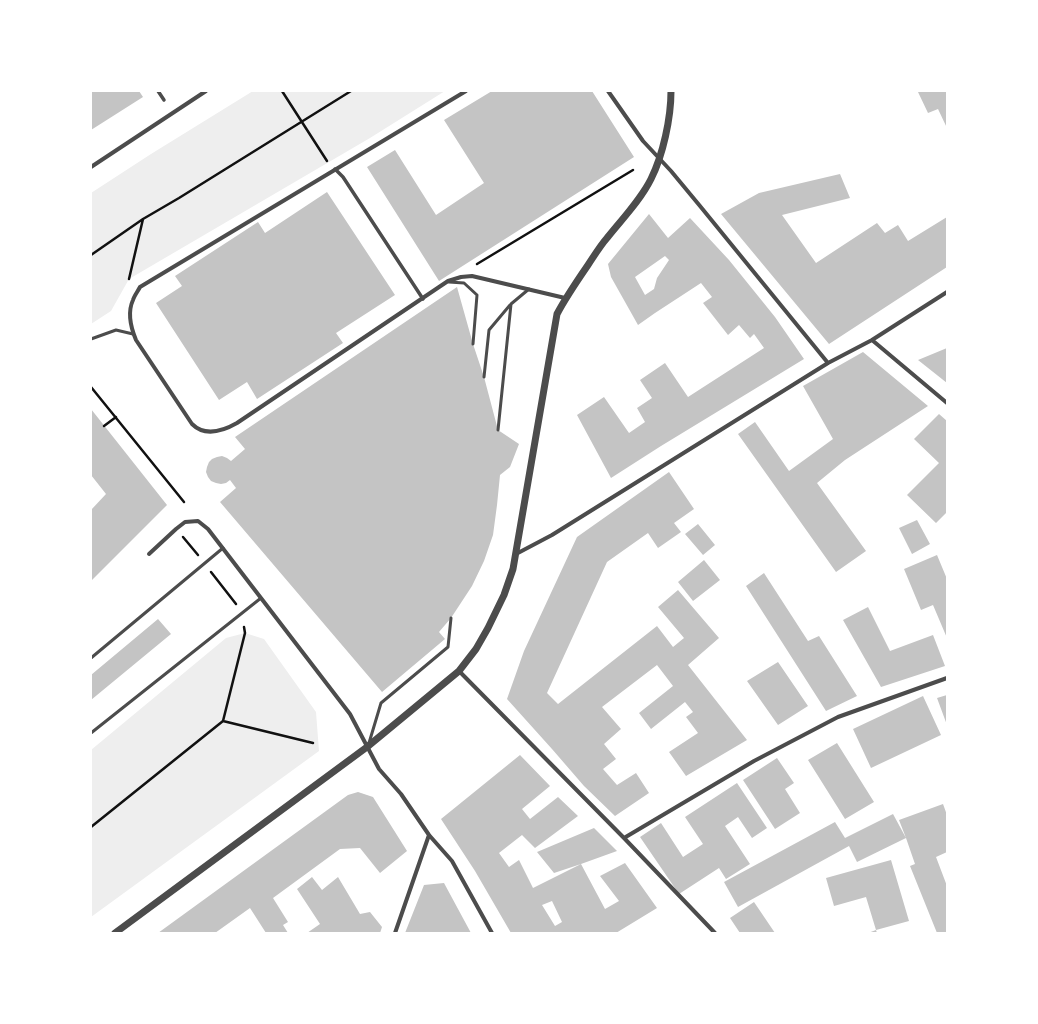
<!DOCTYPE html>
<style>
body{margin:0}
#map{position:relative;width:1038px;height:1024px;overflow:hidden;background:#fff;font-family:"IBM Plex Sans",sans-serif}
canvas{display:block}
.frame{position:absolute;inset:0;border:92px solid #fff;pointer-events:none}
</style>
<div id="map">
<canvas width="1038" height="1024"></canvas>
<div class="frame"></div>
</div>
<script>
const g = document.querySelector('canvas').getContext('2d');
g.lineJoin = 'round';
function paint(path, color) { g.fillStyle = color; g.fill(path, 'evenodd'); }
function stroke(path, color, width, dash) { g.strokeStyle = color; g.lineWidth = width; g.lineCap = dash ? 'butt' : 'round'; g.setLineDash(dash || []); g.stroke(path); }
const green = new Path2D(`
 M253,91H445L370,138L129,279L111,311L91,324V193L151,154Z
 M245,633L264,639L316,712L319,751L91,917V750L226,638Z`);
const building = new Path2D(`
 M91,91H139L143,97L91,130Z
 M492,91H592L634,157L439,281L367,167L395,150L436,215L484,183L444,120Z
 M919,91H947V128L938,109L928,113L918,92Z
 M840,174L850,198L782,215L816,263L877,223L885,233L898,225L908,241L947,217V267L829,344L721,214L759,193Z
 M327,192L395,295L336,333L343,343L257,399L247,382L219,400L156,303L182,286L175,276L258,222L265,233Z
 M649,214L668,238L690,218L729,260L775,317L804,359L661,446L611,478L577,415L604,397L629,433L645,422L637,408L652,398L640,380L665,363L688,397L764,348L754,334L750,338L739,325L728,335L703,303L712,297L701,283L655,313L638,325L611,277L608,264ZM665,256L669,260L657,278L654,289L645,295L635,277Z
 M457,287L473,344L484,377L498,430L519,444L510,467L500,475L497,505L493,535L484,561L472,586L451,618L439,632L445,639L382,692L220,502L236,488L230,480L226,483L221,484L216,483L211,481L208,477L206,472L207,467L209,462L212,459L217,457L222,456L227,458L231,461L245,449L235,437Z
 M947,348V383L918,360Z
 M863,352L928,406L845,460L817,483L866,551L836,572L738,434L755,422L789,471L833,439L803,386Z
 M91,409L167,505L91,581V510L106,494L91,475Z
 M939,414L947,421V512L936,523L907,495L939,463L914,439Z
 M669,472L694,509L674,523L681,532L658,548L648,533L607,562L547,693L558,704L657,626L673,647L684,638L658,607L678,590L719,638L688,665L747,740L686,776L669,752L698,733L686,717L693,712L685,702L651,729L639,713L673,686L657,665L602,707L621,729L604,744L616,759L603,769L617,785L636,773L649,793L615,816L584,786L552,749L507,699L524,651L577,537Z
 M917,520L930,544L912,554L899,528Z
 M698,524L715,545L703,555L685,534Z
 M937,555L947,579V638L933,605L921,610L904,569Z
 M704,560L720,580L693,601L678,582Z
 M764,573L808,641L819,636L857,696L826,711L746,586Z
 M868,607L890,651L933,635L945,666L881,687L843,620Z
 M158,619L171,634L91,700V675Z
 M778,662L808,706L778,725L747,681Z
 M947,695V725L937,698Z
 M923,696L941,735L871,768L853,729Z
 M837,743L874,802L845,819L808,760Z
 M520,755L550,786L522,809L530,819L558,797L578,816L535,848L522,835L499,853L509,867L519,860L533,888L581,864L554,873L537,852L594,828L617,851L581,864L605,909L619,901L600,876L625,863L657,908L616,933H511L475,871L441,819ZM552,901L562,922L555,926L542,905Z
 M777,758L794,783L785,789L800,813L775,829L743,780Z
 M737,783L767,828L752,838L738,817L725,826L750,864L726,879L719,868L679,894L640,837L661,823L683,857L703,844L685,817Z
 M358,792L373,797L407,851L380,873L360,848L340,849L273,898L288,922L283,925L288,933H266L250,908L215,933H158L348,795Z
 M943,804L947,815V852L936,857L947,886V933H937L910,866L915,864L906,838L857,862L849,846L738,907L724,882L835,822L845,838L893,814L906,838L899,820Z
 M891,860L909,921L876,930L877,933H868L876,930L866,897L834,906L826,878Z
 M312,877L322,890L338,877L360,914L370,912L382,927L380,933H307L320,924L297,889Z
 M444,883L471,933H405L424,885Z
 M754,902L775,933H740L730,918Z`);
const path = new Path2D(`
 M282,91L327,161
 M91,255L143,219L179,198L351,91
 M477,264L633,170
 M129,279L143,219
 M91,387L184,502
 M104,426L116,417
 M183,537L198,555
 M211,572L236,604
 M223,721L245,633L244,627
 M91,827L223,721L313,743`);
const service = new Path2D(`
 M449,282L464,283L477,295L473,344
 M91,339L116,330L133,334
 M484,377L489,330L510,305
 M498,430L511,304L529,289
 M91,658L223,548
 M91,733L261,598
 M369,743L381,703L448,647L451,618`);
const pedestrian = new Path2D(`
 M158,91L164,100
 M335,169L343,177L423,299`);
const minor = new Path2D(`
 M466,91L140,287C138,291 134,296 133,300C127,313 131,328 136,340L192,424C205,437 223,431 237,423L448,281L461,277L472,276L565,298
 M608,91L643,141L671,171L700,206L828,363
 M91,167L206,91
 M872,340L947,403
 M149,554L176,529L185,522L198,521L208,529L350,714L379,769L401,794L429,835L452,861L492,933
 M516,554L552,535L828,363L872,340L947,292
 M459,671L624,838L715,933
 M624,838L754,761L838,717L947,678
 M395,933L429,835`);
const tertiary = new Path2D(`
 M115,933L367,747L459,671L476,649L488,628L504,595L513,569L557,314C566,297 577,281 588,265C594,256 600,246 607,238C622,219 640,201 651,179C663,155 671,118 671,91`);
paint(green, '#eee');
paint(building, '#c4c4c4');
stroke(path, '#111', 2.5);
stroke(service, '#4c4c4c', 3);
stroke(pedestrian, '#4c4c4c', 3.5);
stroke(minor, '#4c4c4c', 4);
stroke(tertiary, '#4c4c4c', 7);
</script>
